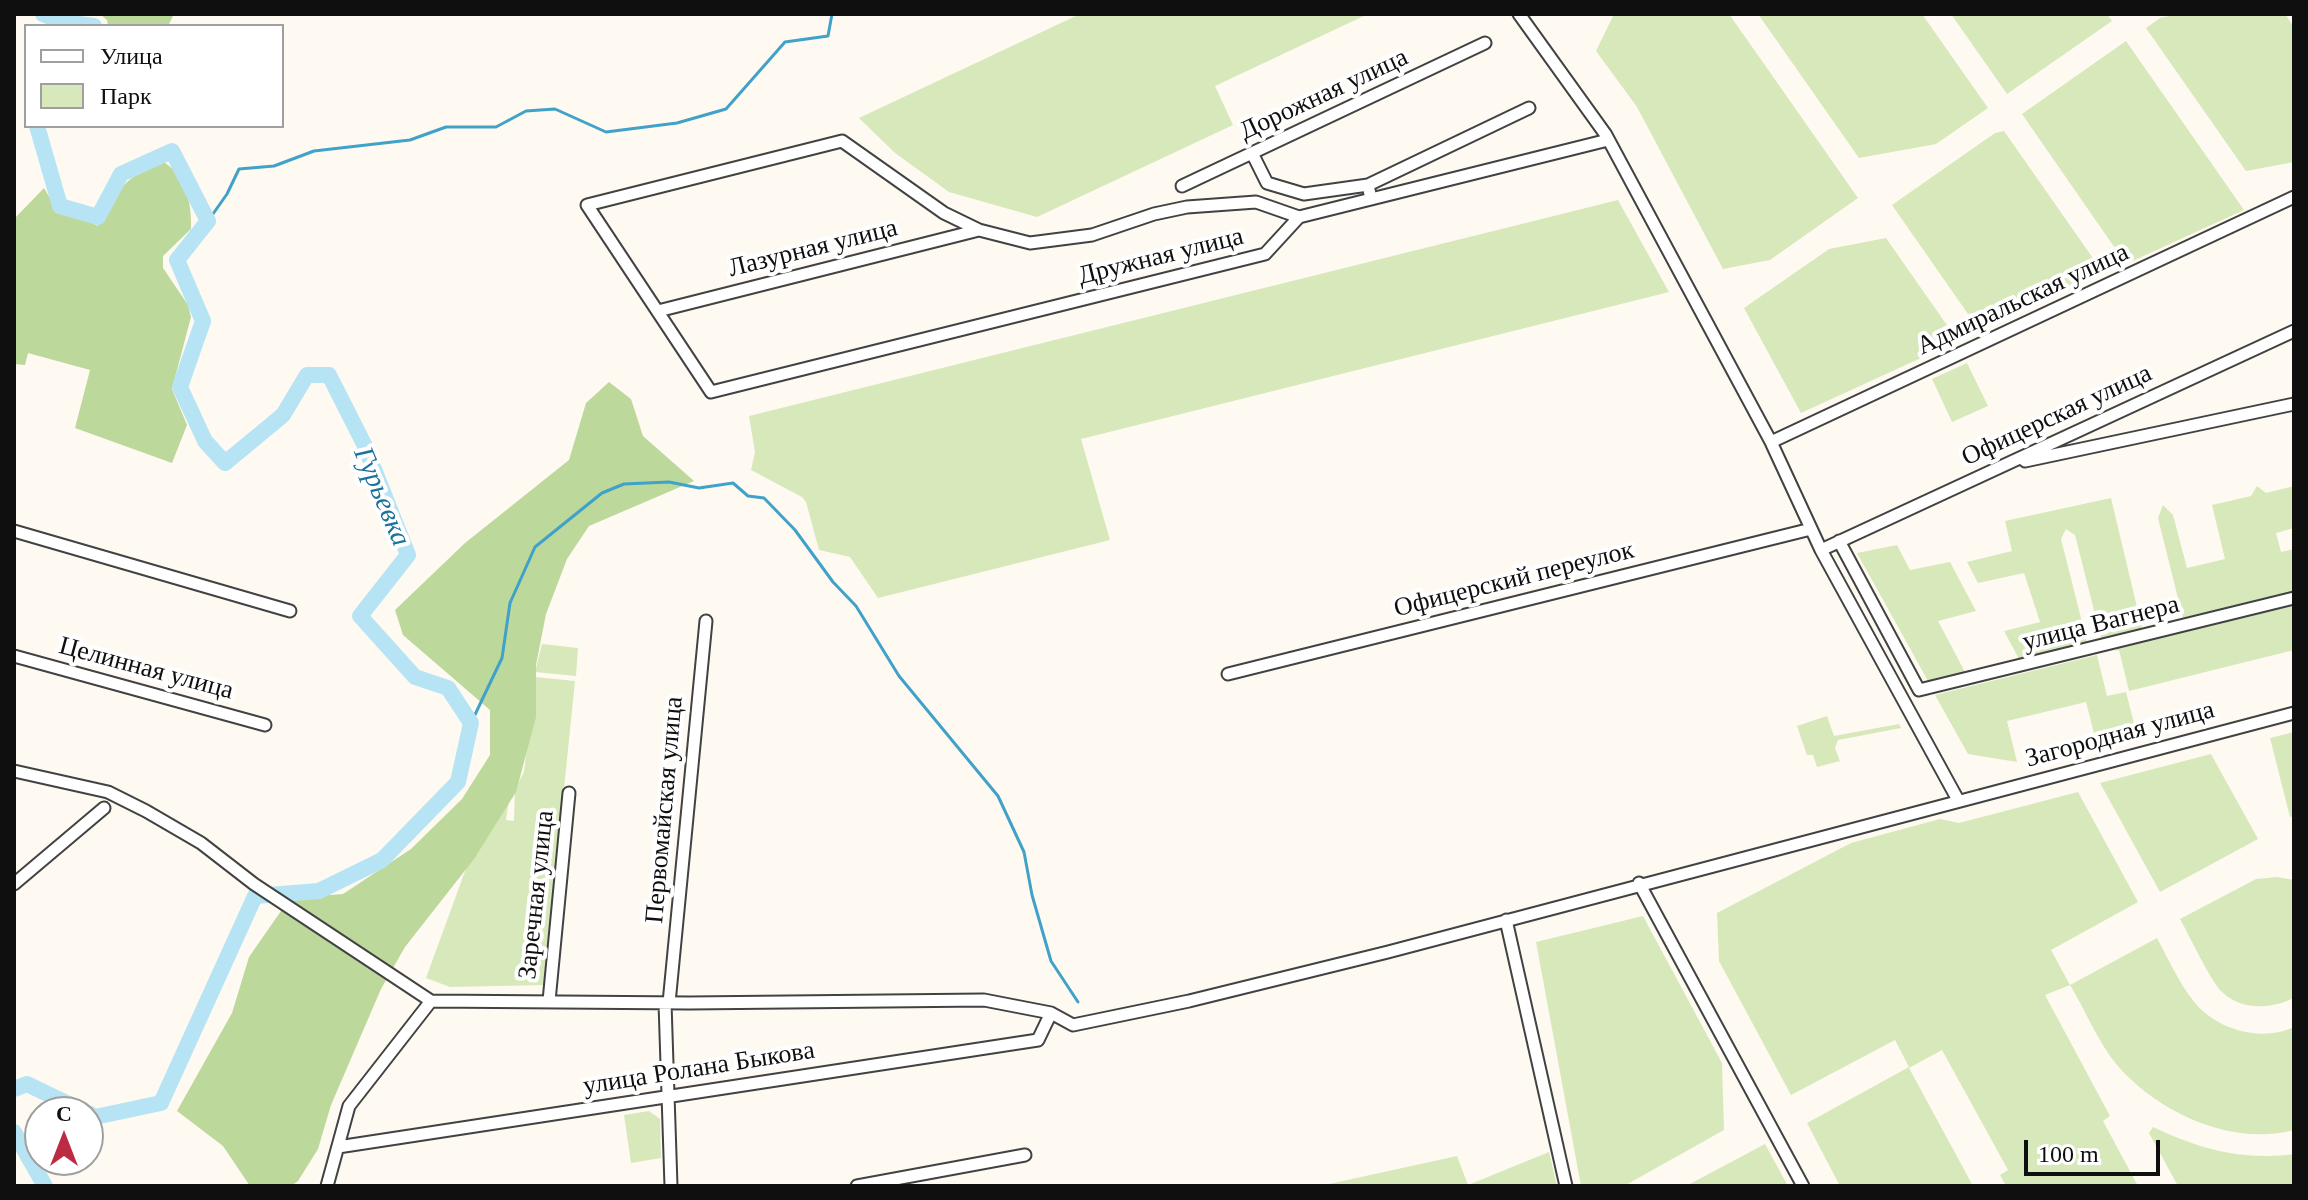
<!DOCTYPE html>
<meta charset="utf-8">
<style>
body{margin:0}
#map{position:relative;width:2308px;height:1200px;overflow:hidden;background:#fefaf1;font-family:"Times New Roman",serif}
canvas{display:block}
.frame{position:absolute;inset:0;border:16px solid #0f0f0f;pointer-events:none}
.legend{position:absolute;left:24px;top:24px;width:260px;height:104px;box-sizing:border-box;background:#fff;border:2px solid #9f9f9f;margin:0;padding:10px 14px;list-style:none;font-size:24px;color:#0f0f0f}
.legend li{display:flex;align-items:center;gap:16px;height:40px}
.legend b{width:40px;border:2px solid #9f9f9f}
.north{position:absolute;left:24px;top:1096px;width:80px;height:80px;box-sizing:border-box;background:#fff;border:2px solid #9f9f9f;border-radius:50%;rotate:0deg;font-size:22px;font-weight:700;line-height:32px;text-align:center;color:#0f0f0f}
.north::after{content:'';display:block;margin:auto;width:28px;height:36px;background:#bb2b41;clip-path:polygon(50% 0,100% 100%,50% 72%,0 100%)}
.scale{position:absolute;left:2024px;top:1140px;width:136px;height:36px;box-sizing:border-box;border:4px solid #0f0f0f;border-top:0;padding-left:10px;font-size:24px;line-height:28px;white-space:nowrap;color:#0f0f0f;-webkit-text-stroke:6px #fff;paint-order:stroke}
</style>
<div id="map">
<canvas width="2308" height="1200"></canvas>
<div class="frame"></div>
<ul class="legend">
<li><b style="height:10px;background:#fff"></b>Улица</li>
<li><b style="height:22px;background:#d7e8bb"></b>Парк</li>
</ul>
<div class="north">С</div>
<div class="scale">100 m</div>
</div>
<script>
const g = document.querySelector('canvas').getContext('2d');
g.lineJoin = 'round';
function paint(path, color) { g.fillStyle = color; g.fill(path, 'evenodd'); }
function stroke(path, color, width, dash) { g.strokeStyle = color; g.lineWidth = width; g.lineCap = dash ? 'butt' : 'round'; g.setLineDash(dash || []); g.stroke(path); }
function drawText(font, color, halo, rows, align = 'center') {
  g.font = font + ' "Times New Roman",serif'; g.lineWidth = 8; g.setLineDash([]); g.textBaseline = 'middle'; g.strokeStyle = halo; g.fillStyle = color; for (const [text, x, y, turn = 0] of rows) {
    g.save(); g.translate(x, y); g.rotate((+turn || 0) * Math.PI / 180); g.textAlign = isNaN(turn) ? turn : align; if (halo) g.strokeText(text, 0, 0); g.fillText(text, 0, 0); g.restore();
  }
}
const green = new Path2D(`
 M1080,14H1368L1215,86L1233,125L1037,217L949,192L895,153L859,118Z
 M1614,14H1729L1858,198L1770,260L1723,269L1637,107L1596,51Z
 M1758,14H1922L1988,108L1936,144L1859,158Z
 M1951,14H2107L2112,21L2007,94Z
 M2179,14H2285L2294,27V162L2246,171L2146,28L2160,18Z
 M2126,41L2244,210L2126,264L2022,114Z
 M2004,131L2104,274L2054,297L1968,314L1892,205L1995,133Z
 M1618,200L1669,292L1081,439L1110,540L878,598L850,557L819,550L806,502L802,497L751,470L755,452L749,416Z
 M1886,238L1958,341L1801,413L1744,308L1829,249Z
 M1967,363L1988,406L1952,422L1932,379Z
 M2257,486L2266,493L2294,486V528L2276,533L2281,552L2294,549V650L2129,691L2119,650L2115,651L2140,629L2101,638L2075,535L2066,529L2061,539L2087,642L2019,659L2004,631L2040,622L2024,573L1978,583L1967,562L2012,551L2005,521L2111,498L2142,628L2183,618L2158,518L2163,505L2173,515L2187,568L2225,559L2212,505L2251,496Z
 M1897,545L1910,570L1950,562L1976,611L1938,621L1965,672L1928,681L1857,553Z
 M542,644L578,648L576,676L535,672Z
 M2097,655L2107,696L2126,692L2136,731L2096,741L2086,702L2007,721L2017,762L1968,754L1935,695Z
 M535,677L575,681L544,985L450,987L426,978L468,863L509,799L506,820L514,821L515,789L524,772Z
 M1827,716L1834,736L1899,724L1901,728L1838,740L1835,748L1840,761L1817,767L1813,755H1807L1797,726Z
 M2294,732V816L2290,817L2270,738Z
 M2211,754L2258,839L2160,892L2100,783Z
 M2078,792L2138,902L2051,950L2070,985L2157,938C2168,958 2178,981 2192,999C2214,1029 2260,1043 2294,1027V1130C2232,1147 2157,1112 2117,1065C2097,1041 2086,1011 2070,985L2045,995L2110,1116L2103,1121L2138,1186H2006L2000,1175L2008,1170L1942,1050L1909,1068L1973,1186H1840L1807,1123L1909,1067L1895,1040L1791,1095L1719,961L1717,913L1851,843L1940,819L1959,823Z
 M2277,877L2294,880V998C2271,1009 2242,1011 2222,992C2211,982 2189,935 2180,919L2256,879Z
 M1643,916L1722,1063L1724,1130L1624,1186H1581L1536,942Z
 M649,1111L660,1119L661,1158L631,1163L624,1115Z
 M2153,1127C2199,1149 2243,1161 2294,1154V1186H2178L2149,1133Z
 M1765,1144L1788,1186H1686Z
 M1549,1152L1557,1186H1320L1457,1156L1468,1185Z`);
const forest = new Path2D(`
 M100,14H174L168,26H108L107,20Z
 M160,160C185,173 192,201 191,229L163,256V268L188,305L191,317L172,389L187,425L172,463L75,428L90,370L28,353L25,365L14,364V219L44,188L54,205L98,226C117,187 123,182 160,160Z
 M609,382L631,399L643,436L694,481L589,526L567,559L546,614L536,665V717L516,792L474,859L405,947L381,989L331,1105L318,1149L298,1181L291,1186H250L223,1146L177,1111L232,1013L249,957L290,898L343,894L411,849L462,799L490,755V710L403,635L395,610L465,543L569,460L586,403Z`);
const stream = new Path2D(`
 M208,221L227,194L239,169L274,166L314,151L410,140L446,127H496L526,111L555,109L606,132L677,123L726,109L785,42L828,36L832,14
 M471,723L502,658L510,603L535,547L602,493L624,484L669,482L699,488L733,483L748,496L764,498L795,530L833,582L856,606L899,676L998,796L1024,852L1032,895L1051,961L1078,1002`);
const river = new Path2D(`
 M43,14L63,22L94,26
 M37,126L60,206L98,217L121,174L172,151L208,221L177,260L203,321L180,387L205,441L225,463L283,415L307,375H329L364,444L408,555L360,616L415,677L448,688L471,723L458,782L382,860L319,891L255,896L161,1103L95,1117L88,1113
 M14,1089L27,1084L85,1112
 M14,1132L45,1186`);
const minor = new Path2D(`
 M1519,14L1606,135L1771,442L1821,550L1958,800
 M1252,153L1267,183L1304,194L1368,185
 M1182,186L1485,43
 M1371,199L1368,185L1529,108
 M1299,217L1256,202L1187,207L1154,214L1092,235L1030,243L979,230L944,213L842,141L587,205L711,392L1265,254L1299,217L1608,140
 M658,311L979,230
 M1771,442L2294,197
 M2025,461L2294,404
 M14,531L290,611
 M1839,541L1919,690L2294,598
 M1821,550L2294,331
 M14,656L265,725
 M1228,674L1811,529
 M14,771L108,792L146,811L201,843L254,884L431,1001L689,1003L984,1000L1051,1013L1073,1025L1189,1001L1388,952L2294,713
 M1639,883L1803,1186
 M14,884L104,808
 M1506,920L1566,1186
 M549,1001L569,793
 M665,1003L671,1186
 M669,1003L706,621
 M338,1147L1038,1040L1051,1013
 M327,1186L349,1106L431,1001
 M857,1186L1025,1155`);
const streetNames = [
 ["Дорожная улица",1324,95,-25],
 ["Лазурная улица",813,249,-14],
 ["Дружная улица",1161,257,-14],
 ["Адмиральская улица",2023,300,-25],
 ["Офицерская улица",2057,416,-25],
 ["Офицерский переулок",1514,580,-14],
 ["улица Вагнера",2101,624,-14],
 ["Целинная улица",146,669,15],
 ["Загородная улица",2120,735,-15],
 ["Первомайская улица",665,810,-85],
 ["Заречная улица",537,895,-84],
 ["улица Ролана Быкова",699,1069,-9]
];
const waterNames = [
 ["Гурьевка",381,497,67]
];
paint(green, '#d7e8bb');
paint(forest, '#bdd89b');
stroke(stream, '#40a1c9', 3);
stroke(river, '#b7e4f4', 16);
stroke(minor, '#424242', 15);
stroke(minor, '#fff', 11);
drawText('26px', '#0f0f0f', '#fff', streetNames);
drawText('italic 28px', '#1b729d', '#fff', waterNames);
</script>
